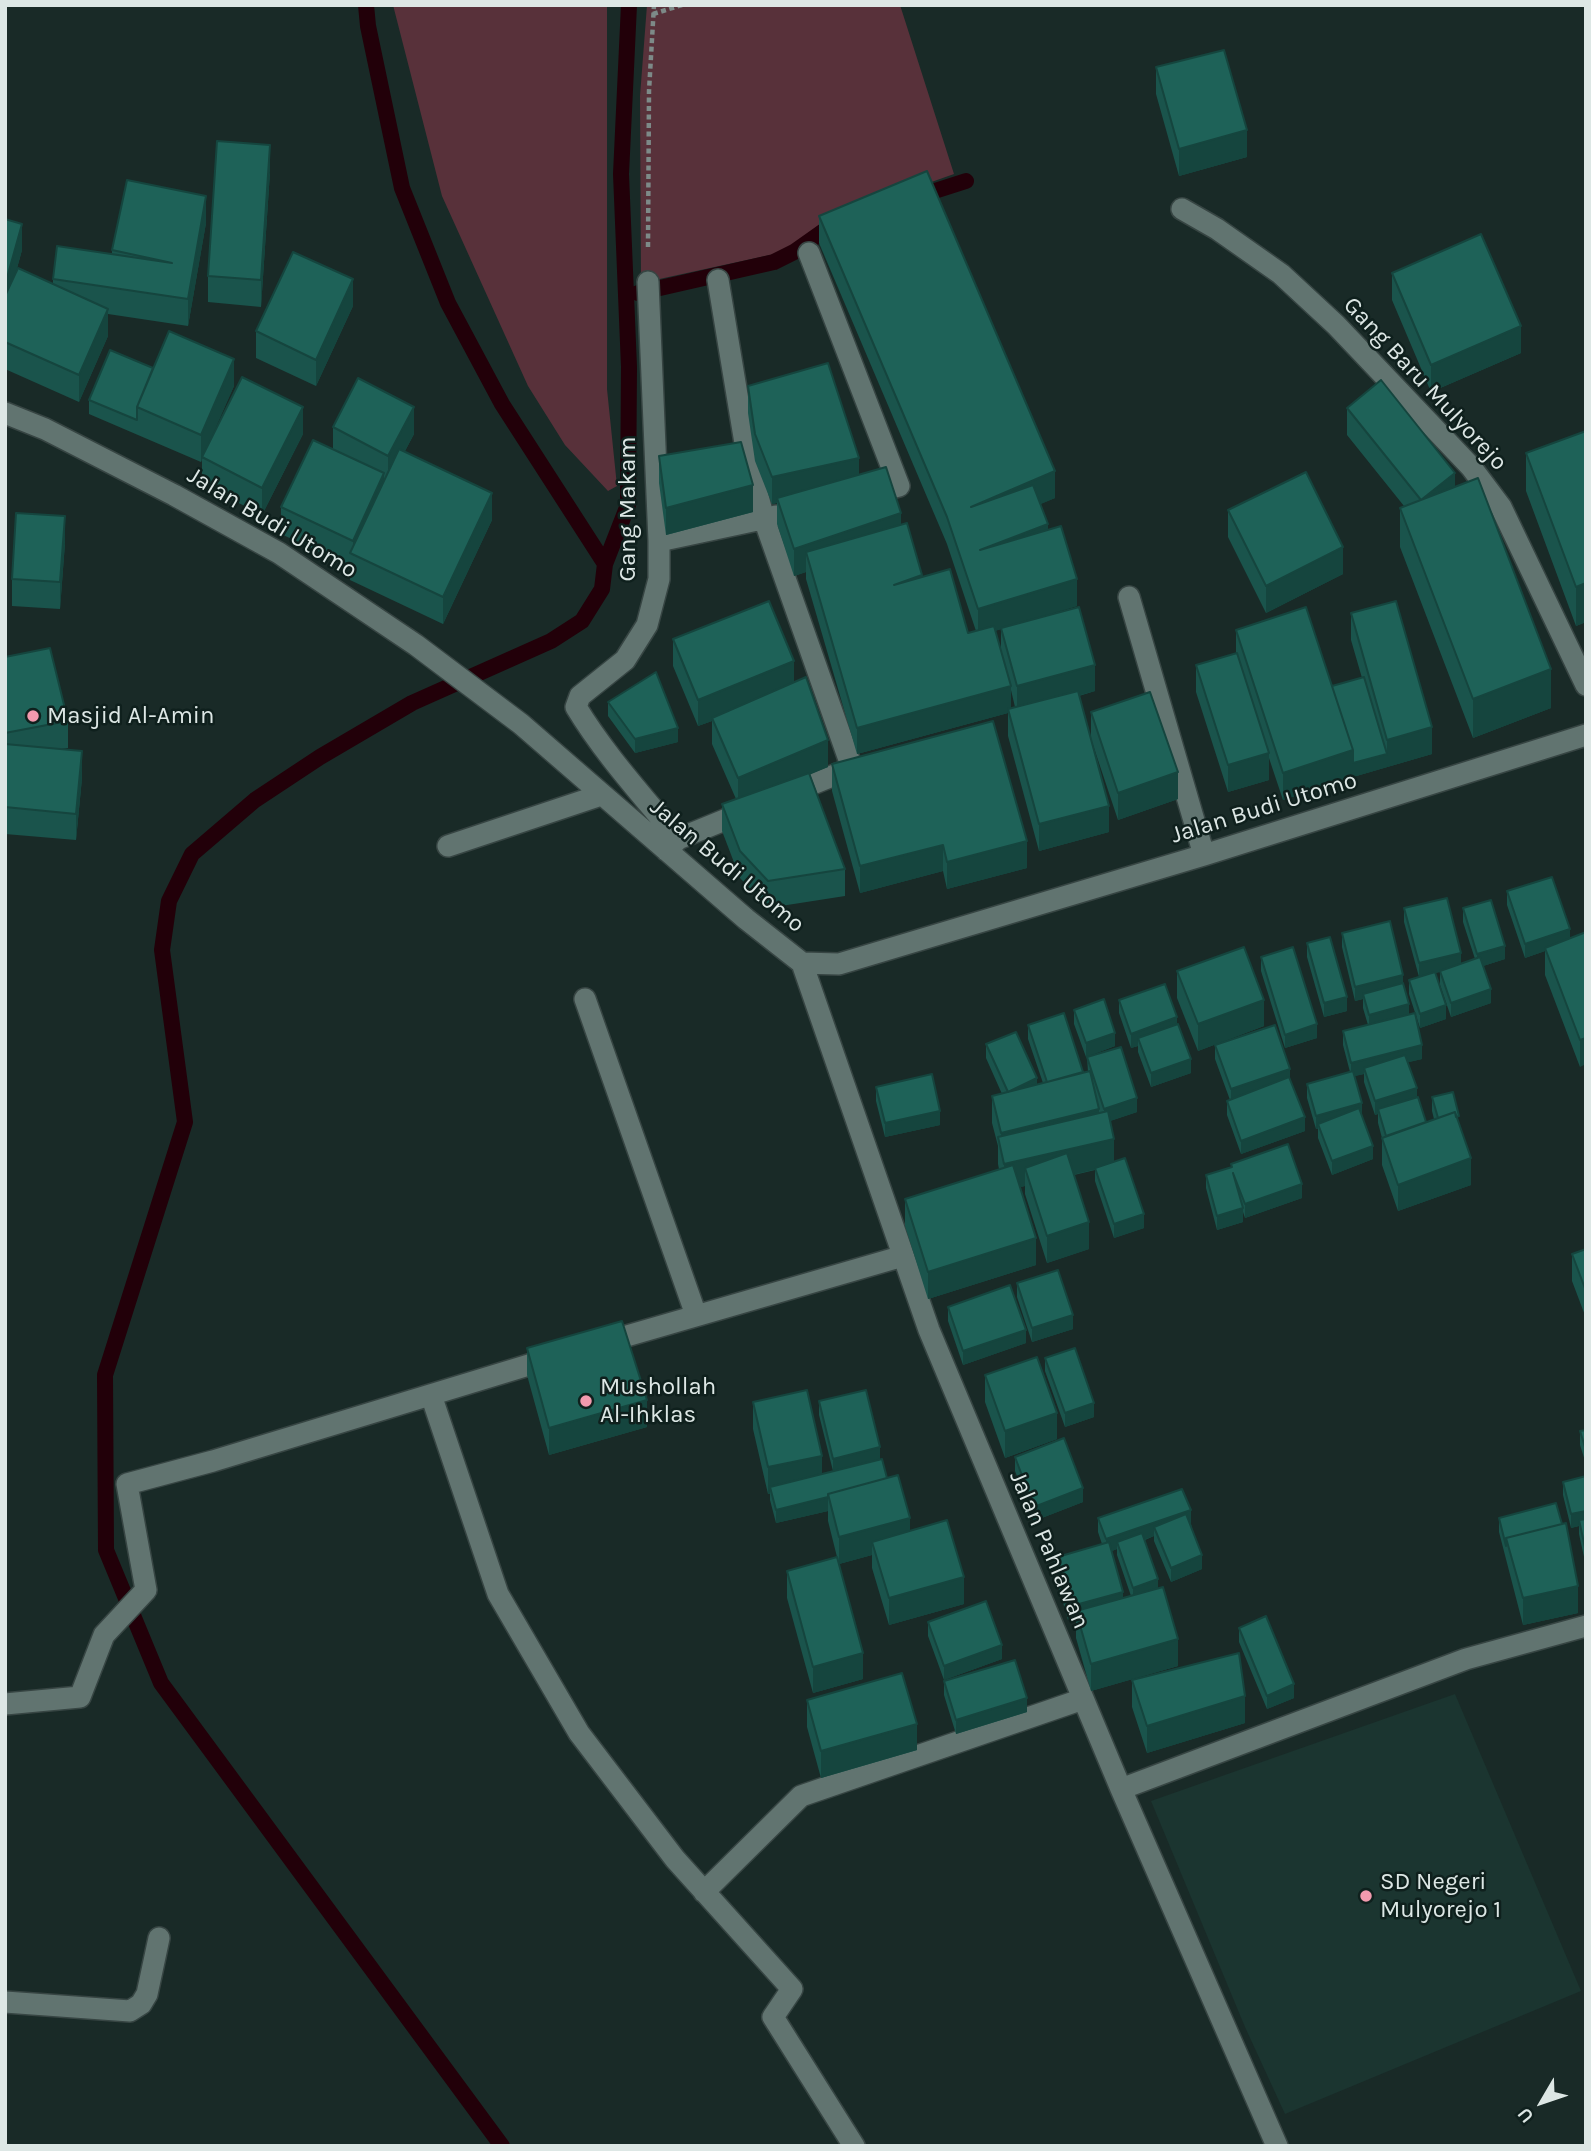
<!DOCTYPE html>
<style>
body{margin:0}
#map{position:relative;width:1591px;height:2151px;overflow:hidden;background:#192a27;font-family:Karla,sans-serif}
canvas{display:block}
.frame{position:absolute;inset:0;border:7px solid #dde7e5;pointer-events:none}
.north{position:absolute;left:1507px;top:2067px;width:70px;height:70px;-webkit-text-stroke:5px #0f201d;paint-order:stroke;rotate:231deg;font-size:19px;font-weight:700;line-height:28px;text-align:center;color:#dde7e5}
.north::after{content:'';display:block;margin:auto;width:24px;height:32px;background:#dde7e5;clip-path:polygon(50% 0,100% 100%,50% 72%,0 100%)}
</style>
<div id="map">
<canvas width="1591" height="2151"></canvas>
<div class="frame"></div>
<div class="north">U</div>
</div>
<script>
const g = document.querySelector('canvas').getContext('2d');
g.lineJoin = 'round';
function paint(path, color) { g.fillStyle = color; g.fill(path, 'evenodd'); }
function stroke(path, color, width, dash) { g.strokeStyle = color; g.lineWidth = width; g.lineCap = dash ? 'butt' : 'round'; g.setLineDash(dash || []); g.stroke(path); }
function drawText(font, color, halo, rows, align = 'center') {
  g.font = font + ' Karla,sans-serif'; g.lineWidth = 5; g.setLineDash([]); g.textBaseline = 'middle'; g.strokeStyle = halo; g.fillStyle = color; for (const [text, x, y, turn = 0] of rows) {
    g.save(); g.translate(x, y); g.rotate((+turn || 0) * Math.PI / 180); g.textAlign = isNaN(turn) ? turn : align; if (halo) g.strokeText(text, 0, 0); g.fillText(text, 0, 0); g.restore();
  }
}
const built = new Path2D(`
 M1455,1694L1581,1991L1285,2114L1245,2027L1151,1801Z`);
const green = new Path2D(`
 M393,5H607V389L617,486L608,491L565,445L528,386L442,196Z
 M647,5H900L954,174L827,219L794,244L779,253L641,283L640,96Z`);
const stream = new Path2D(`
 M366,5L368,26L402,188L448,303L502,404L605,564
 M916,197L966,181
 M638,293L774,262L794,252L835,223
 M502,2146L161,1683L106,1550L105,1375L185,1122L162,950L169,901L192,854L255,800L320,757L412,703L551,641L582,621L602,589L605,564L628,505L629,367L621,174L629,5`);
const path = new Path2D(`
 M653,14L682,5
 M648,247L649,91L654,5`);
const minor = new Path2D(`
 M1182,209L1217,229L1281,274L1336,325L1471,467L1501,507L1586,685
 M809,253L899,486L865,494
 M718,280L747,455L764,519L852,768L788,794
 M648,282L659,541V579L647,625L625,660L580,696L576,707C605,755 643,796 678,839
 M5,413L45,429L174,495L279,553L416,645L521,724L746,919L802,963L839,964L1204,855L1586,735
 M659,541L776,516
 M1129,597L1204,855
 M448,846L601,795
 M667,851L678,839L749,810
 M802,963L929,1330L1121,1789L1277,2146
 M585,999L696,1315
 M599,1344L903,1256
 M431,1395L498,1594L579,1733L675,1859L792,1989L773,2017L854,2146
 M5,1704L80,1697L104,1635L146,1590L127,1484L213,1461L555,1357
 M1121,1789L1466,1659L1586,1626
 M704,1892L801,1796L1083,1699
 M5,2002L130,2011L141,2004L147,1994L159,1938`);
const wall = new Path2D(`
 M1156,67L1247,157L1179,176L1156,94Z
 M270,172L261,307L208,302V276Z
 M819,216L1055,498L1040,504L1048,530L1077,606L1030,620L1095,691L1079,696L1091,738V712L1178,799L1118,820L1092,742L1109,832L1039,851L1008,736V713L857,754L806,579V572L794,576L777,524V503L772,504L755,461L748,413V386L859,475L901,524L922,577L968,633L976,631L947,544L819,243ZM1001,629V652L995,631ZM1011,690L1015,707L1011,708Z
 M5,219L22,250L16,272L53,284V279L112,254V250L206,223L188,326L108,314V336L79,402L5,369Z
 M1392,273L1521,353L1431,392L1392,300Z
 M353,306L316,386L256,358V331Z
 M153,368L234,386L206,448L303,434L262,515L202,484V459L201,462L89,414V400Z
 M1347,408L1455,487L1551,708L1473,738L1400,547V508L1404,506L1347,435Z
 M333,427L414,434L405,451L492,520L443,624L350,580V566L281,534V507L333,449Z
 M1586,431V622L1576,626L1526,491V453Z
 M659,456L753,512L666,535L659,483Z
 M1228,510L1343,574L1266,613L1228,537Z
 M65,543L60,609L12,606V579Z
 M1351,613L1432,754L1353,777L1283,800L1269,758V780L1228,792L1196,692V665L1236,653V630L1332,686L1362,678L1351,640Z
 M673,639L794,682L828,767L810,774L845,869V896L768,908L740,878L722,831V804L736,799L712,744V721L698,726L673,666Z
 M5,657L68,721V748L61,749L82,778L76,840L5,834Z
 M608,702L678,742L635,753L608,716Z
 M832,764L1027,868L947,889L943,871L860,893L832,791Z
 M1507,891L1570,938L1586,932L1580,1067L1545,975V951L1525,958L1507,905Z
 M1404,908L1461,964L1475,959L1463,922V908L1505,959L1483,966L1491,1003L1451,1017L1440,985V972L1435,973L1446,1019L1420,1028L1409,994V980L1419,977L1404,922Z
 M1342,933L1403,984L1409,1015L1422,1059L1408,1062L1417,1097L1426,1122L1434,1119L1432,1111V1097L1459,1124L1471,1185L1398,1211L1382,1165V1138L1378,1123V1114L1375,1115L1364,1082V1074L1354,1076L1362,1115L1373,1159L1332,1175L1318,1138V1129H1316L1307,1098V1084L1350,1072L1343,1045V1031L1368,1025L1363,1008V999L1355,1001L1342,947Z
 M1307,943L1347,1011L1324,1017L1307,957Z
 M1261,957L1317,1038L1285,1048L1261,971Z
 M1177,971L1264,1026L1198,1051L1177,998Z
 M1119,1000L1177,1024L1191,1073L1151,1087L1138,1052V1046L1131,1048L1119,1013Z
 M1074,1010L1115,1046L1086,1057L1074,1024Z
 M1028,1025L1083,1073L1088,1072L1087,1057L1137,1112L1110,1121L1114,1161L1144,1228L1114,1238L1095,1181V1170L1074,1175L1089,1249L1047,1263L1025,1194V1186L1020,1187L1036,1265L928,1299L905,1226V1199L999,1169L998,1164V1146L992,1123V1096L1002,1094L986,1058V1044L1037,1085L1043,1083L1028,1039Z
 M1215,1045L1290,1079L1305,1131L1241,1154L1227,1115V1101L1230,1100L1215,1059Z
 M876,1087L940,1125L885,1137L876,1101Z
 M1231,1164L1302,1198L1245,1218L1243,1212V1222L1217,1230L1206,1188V1175L1231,1168Z
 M1586,1249V1318L1572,1281V1254Z
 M1017,1283L1073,1329L1032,1342L1017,1297Z
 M948,1307L1026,1343L963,1365L948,1321Z
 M527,1348L647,1427L549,1455L527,1375Z
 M1045,1358L1094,1417L1065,1427L1045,1371Z
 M985,1375L1057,1439L1005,1458L985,1402Z
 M819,1401L880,1460L910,1531L964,1604L889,1625L872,1568V1555L839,1564L863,1679L813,1693L787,1598V1571L837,1557L828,1521V1511L776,1523L770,1500V1494H768L753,1429V1402L822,1474L833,1471L819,1415Z
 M1586,1430V1464L1580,1445V1431Z
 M1015,1457L1083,1502L1034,1521L1015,1471Z
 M1586,1476V1566L1579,1534V1526L1571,1528L1563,1495V1482Z
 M1098,1518L1191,1524L1202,1569L1171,1582L1154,1541V1536L1145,1540L1178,1666L1091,1691L1076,1638V1618L1068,1620L1054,1571V1558L1102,1544L1098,1532ZM1117,1549V1555L1131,1596L1123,1598L1112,1551Z
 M1499,1518L1578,1613L1523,1625L1499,1532Z
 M928,1622L1002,1659L944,1680L928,1636Z
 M1239,1628L1294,1698L1267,1709L1239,1642Z
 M1132,1680L1245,1723L1147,1753L1132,1707Z
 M944,1681L1027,1712L956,1734L944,1695Z
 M807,1700L917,1750L821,1778L807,1727Z`);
const shadedWall = new Path2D(`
 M1247,130V157L1179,176V149Z
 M270,145V172L261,307V280Z
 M206,196V223L188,326V299Z
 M22,224V250L5,311V285Z
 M353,279V306L316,386V360Z
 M108,309V336L79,402V375Z
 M1521,326V353L1431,392V365Z
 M234,359V386L201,462V435Z
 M303,407V434L262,515V488Z
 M414,407V434L388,483V456Z
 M859,458V485L777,498V503L772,504V477Z
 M1055,471V498L971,534V507Z
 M384,473V500L353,554V541Z
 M1455,473V500H1421Z
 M753,485V512L666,535V508Z
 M492,493V520L443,624V597Z
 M901,513V540L806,552V572L794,576V549Z
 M65,516V543L60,609V582Z
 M1048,524V551L980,550Z
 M1343,547V574L1266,613V586Z
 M1077,579V606L978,636V609Z
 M1586,583V622L1576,626V587Z
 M794,661V688L712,718V721L698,726V700Z
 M1095,665V691L1017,713V686Z
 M1551,669V708L1473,738V699Z
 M1011,686V712L1008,709V713L857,754V728Z
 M1432,727V754L1353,777V763L1387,754V740Z
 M678,728V742L635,753V739Z
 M828,740V767L738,805V778Z
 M1353,750V777L1283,800V773Z
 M82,751V778L76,840V814Z
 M1269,753V780L1228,792V765Z
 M1178,772V799L1118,820V793Z
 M1109,806V832L1039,851V824Z
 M1027,841V868L947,889V862Z
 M943,845V871L860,893V866Z
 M1570,929V943L1545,948V951L1525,958V944Z
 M1505,946V959L1477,968V954Z
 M1461,953V966L1419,977V963Z
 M1403,975V988L1363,994V999L1355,1001V987Z
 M1491,989V1003L1451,1017V1003Z
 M1347,997V1011L1324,1017V1003Z
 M1264,1000V1026L1198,1051V1024Z
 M1409,1004V1017L1369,1029V1015Z
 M1446,1005V1019L1420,1028V1014Z
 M1177,1017V1031L1138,1038V1046L1131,1048V1034Z
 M1317,1024V1038L1285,1048V1035Z
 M1115,1033V1046L1086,1057V1043Z
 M1586,1038V1064L1580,1067V1040Z
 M1422,1045V1059L1365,1073L1364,1068V1074L1351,1077V1063Z
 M1191,1059V1073L1151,1087V1073Z
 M1290,1069V1082L1231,1103V1089Z
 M1037,1078V1092H1008Z
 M1417,1088V1102L1378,1109V1114L1375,1115V1101Z
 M1137,1098V1112L1104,1123V1109Z
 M1362,1103V1117L1318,1124V1129H1316V1116Z
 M1099,1109V1135L1001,1152V1133Z
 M940,1111V1125L885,1137V1123Z
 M1305,1117V1131L1241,1154V1141Z
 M1114,1139V1165L1030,1185L1025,1168V1186L1004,1191V1164Z
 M1373,1146V1159L1332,1175V1161Z
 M1471,1158V1185L1398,1211V1185Z
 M1302,1184V1198L1245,1218V1204Z
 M1243,1208V1222L1217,1230V1216Z
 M1144,1214V1228L1114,1238V1224Z
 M1089,1222V1249L1047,1263V1236Z
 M1036,1238V1265L928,1299V1272Z
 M1073,1315V1329L1032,1342V1328Z
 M1026,1330V1343L963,1365V1351Z
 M647,1400V1427L549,1455V1428Z
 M1094,1403V1417L1065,1427V1413Z
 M1057,1413V1439L1005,1458V1431Z
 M880,1447V1461L833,1472V1459Z
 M822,1456V1482L770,1487V1494H768V1467Z
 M1083,1488V1502L1034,1521V1507Z
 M828,1497V1511L776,1523V1510Z
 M1191,1510V1524L1157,1535L1154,1527V1536L1119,1549L1117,1542V1549L1106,1553V1539Z
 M1586,1511V1524L1579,1520V1526L1571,1528V1514Z
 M910,1518V1545L872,1542V1555L839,1564V1537Z
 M1202,1555V1569L1171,1582V1568Z
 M964,1577V1604L889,1625V1598Z
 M1158,1579V1592L1133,1602V1588Z
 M1578,1586V1613L1523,1625V1598Z
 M1123,1592V1606L1076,1611V1618L1068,1620V1607Z
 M1178,1639V1666L1091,1691V1664Z
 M1002,1645V1659L944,1680V1666Z
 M863,1653V1679L813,1693V1667Z
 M1294,1684V1698L1267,1709V1696Z
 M1245,1696V1723L1147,1753V1726Z
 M1027,1698V1712L956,1734V1720Z
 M917,1724V1750L821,1778V1751Z`);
const building = new Path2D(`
 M1224,50L1247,130L1179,149L1156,67Z
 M217,141L270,145L261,280L208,276Z
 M927,171L1055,471L971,507L1033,485L1048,524L980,550L1061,526L1077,579L978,609L947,517L819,216Z
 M127,180L206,196L188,299L53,279L57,246L172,263L112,250Z
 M5,219L22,224L5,285Z
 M1481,234L1521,326L1431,365L1392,273Z
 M293,252L353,279L316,360L256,331Z
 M18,268L108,309L79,375L5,342V296Z
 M169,331L234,359L201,435L137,407Z
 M110,350L153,368L137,407V420L89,400Z
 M828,363L859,458L772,477L755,434L748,386Z
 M242,377L303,407L262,488L202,457Z
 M358,378L414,407L388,456L333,427Z
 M1381,380L1455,473L1421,500L1347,408Z
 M1586,431V583L1576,587L1526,453Z
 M313,440L384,473L353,541L281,507Z
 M741,442L753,485L666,508L659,456Z
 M399,449L492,493L443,597L350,553Z
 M886,467L901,513L794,549L777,498Z
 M1306,472L1343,547L1266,586L1228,510Z
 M1478,478L1551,669L1473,699L1400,508Z
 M16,513L65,516L60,582L12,579Z
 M907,523L922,575L894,585L950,569L968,633L994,626L1011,686L857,728L806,552Z
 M769,601L794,661L698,700L673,639Z
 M1396,601L1432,727L1387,740L1351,613Z
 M1079,607L1095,665L1017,686L1001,628Z
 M1306,607L1353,750L1283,773L1236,630Z
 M50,648L68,721L5,733V657Z
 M1237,653L1269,753L1228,765L1196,665Z
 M656,672L678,728L635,739L608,702Z
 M806,677L828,740L738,778L712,718Z
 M1364,677L1387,754L1353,763V750L1332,686Z
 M1078,691L1109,806L1039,824L1008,709Z
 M1150,692L1178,772L1118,793L1091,712Z
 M993,721L1027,841L947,862L943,845L860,866L832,764Z
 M5,744L82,751L76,814L5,807Z
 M809,773L845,869L768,881L740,851L722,804Z
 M1552,877L1570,929L1525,944L1507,891Z
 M1447,898L1461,953L1419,963L1404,908Z
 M1491,900L1505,946L1477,954L1463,908Z
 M1390,921L1403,975L1355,987L1342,933Z
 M1586,932V1038L1580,1040L1545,948Z
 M1330,937L1347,997L1324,1003L1307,943Z
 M1244,947L1264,1000L1198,1024L1177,971Z
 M1293,947L1317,1024L1285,1035L1261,957Z
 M1480,957L1491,989L1451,1003L1440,971Z
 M1435,972L1446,1005L1420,1014L1409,980Z
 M1403,983L1409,1004L1369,1015L1363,994Z
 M1165,984L1177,1017L1131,1034L1119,1000Z
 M1104,999L1115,1033L1086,1043L1074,1010Z
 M1064,1013L1083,1072L1047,1082L1028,1025Z
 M1415,1013L1422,1045L1351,1063L1343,1031Z
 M1178,1024L1191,1059L1151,1073L1138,1038Z
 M1275,1025L1290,1069L1231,1089L1215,1045Z
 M1016,1032L1037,1078L1008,1092L986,1044Z
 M1121,1047L1137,1098L1104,1109L1087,1057Z
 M1405,1055L1417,1088L1375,1101L1364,1068Z
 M1090,1071L1099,1109L1001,1133L992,1096Z
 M1353,1071L1362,1103L1316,1116L1307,1084Z
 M932,1074L940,1111L885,1123L876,1087Z
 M1289,1077L1305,1117L1241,1141L1227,1101Z
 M1453,1092L1459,1116L1456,1117L1455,1112L1438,1118L1432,1097Z
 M1418,1097L1426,1122L1386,1136L1378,1109Z
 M1359,1108L1373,1146L1332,1161L1318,1124Z
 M1108,1111L1114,1139L1004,1164L998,1137Z
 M1455,1112L1471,1158L1398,1185L1382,1138Z
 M1288,1144L1302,1184L1245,1204L1233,1173L1243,1208L1217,1216L1206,1175L1232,1167L1231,1164Z
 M1067,1153L1089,1222L1047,1236L1025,1168Z
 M1125,1158L1144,1214L1114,1224L1095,1168Z
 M1013,1165L1036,1238L928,1272L905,1199Z
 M1586,1249V1291L1572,1254Z
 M1058,1270L1073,1315L1032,1328L1017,1283Z
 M1010,1285L1026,1330L963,1351L948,1307Z
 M622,1321L647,1400L549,1428L527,1348Z
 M1075,1348L1094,1403L1065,1413L1045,1358Z
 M1037,1357L1057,1413L1005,1431L985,1375Z
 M807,1390L822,1456L768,1467L753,1402Z
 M866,1390L880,1447L833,1459L819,1401Z
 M1586,1430V1450L1580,1431Z
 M1064,1438L1083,1488L1034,1507L1015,1457Z
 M882,1459L887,1478L828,1494V1497L776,1510L770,1487Z
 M898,1475L910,1518L839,1537L828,1494Z
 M1586,1476V1511L1571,1514L1563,1482Z
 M1182,1489L1191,1510L1106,1539L1098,1518Z
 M1556,1503L1562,1524L1506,1538V1546L1499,1518Z
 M1186,1514L1202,1555L1171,1568L1154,1527Z
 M1586,1519V1552L1579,1520Z
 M947,1520L964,1577L889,1598L872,1542Z
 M1566,1523L1578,1586L1523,1598L1506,1538Z
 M1142,1533L1158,1579L1133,1588L1117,1542Z
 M1109,1542L1123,1592L1068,1607L1054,1558Z
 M837,1557L863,1653L813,1667L787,1571Z
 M1163,1587L1178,1639L1091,1664L1076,1611Z
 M986,1601L1002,1645L944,1666L928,1622Z
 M1266,1616L1294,1684L1267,1696L1239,1628Z
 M1239,1653L1245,1696L1147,1726L1132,1680Z
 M1015,1660L1027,1698L956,1720L944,1681Z
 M902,1673L917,1724L821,1751L807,1700Z`);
const markers = [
 [33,716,7,"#f29aae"],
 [586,1401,7,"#f29aae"],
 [1366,1896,7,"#f29aae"]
];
const streetNames = [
 ["Gang Baru Mulyorejo",1425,384,47],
 ["Gang Makam",628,509,-90],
 ["Jalan Budi Utomo",272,523,31],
 ["Jalan Budi Utomo",1264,808,-17],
 ["Jalan Budi Utomo",727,866,40],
 ["Jalan Pahlawan",1049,1550,67]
];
const poiNames = [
 ["Masjid Al-Amin",47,716],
 ["Mushollah",600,1387],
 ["Al-Ihklas",600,1415],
 ["SD Negeri",1380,1882],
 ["Mulyorejo 1",1380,1910]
];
paint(built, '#1b3530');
paint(green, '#58313a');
stroke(stream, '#220009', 16);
stroke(minor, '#374543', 24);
stroke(path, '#7d8a88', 4.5, [5, 3.5]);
stroke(minor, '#617470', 21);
paint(wall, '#1a544c');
paint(shadedWall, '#15453e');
paint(building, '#1e6258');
stroke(building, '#15453e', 2);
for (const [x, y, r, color] of markers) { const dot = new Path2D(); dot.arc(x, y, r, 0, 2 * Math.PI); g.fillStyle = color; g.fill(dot); stroke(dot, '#0f201d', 2.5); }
drawText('24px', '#dde7e5', '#0f201d', streetNames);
drawText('24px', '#dde7e5', '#0f201d', poiNames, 'left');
</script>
